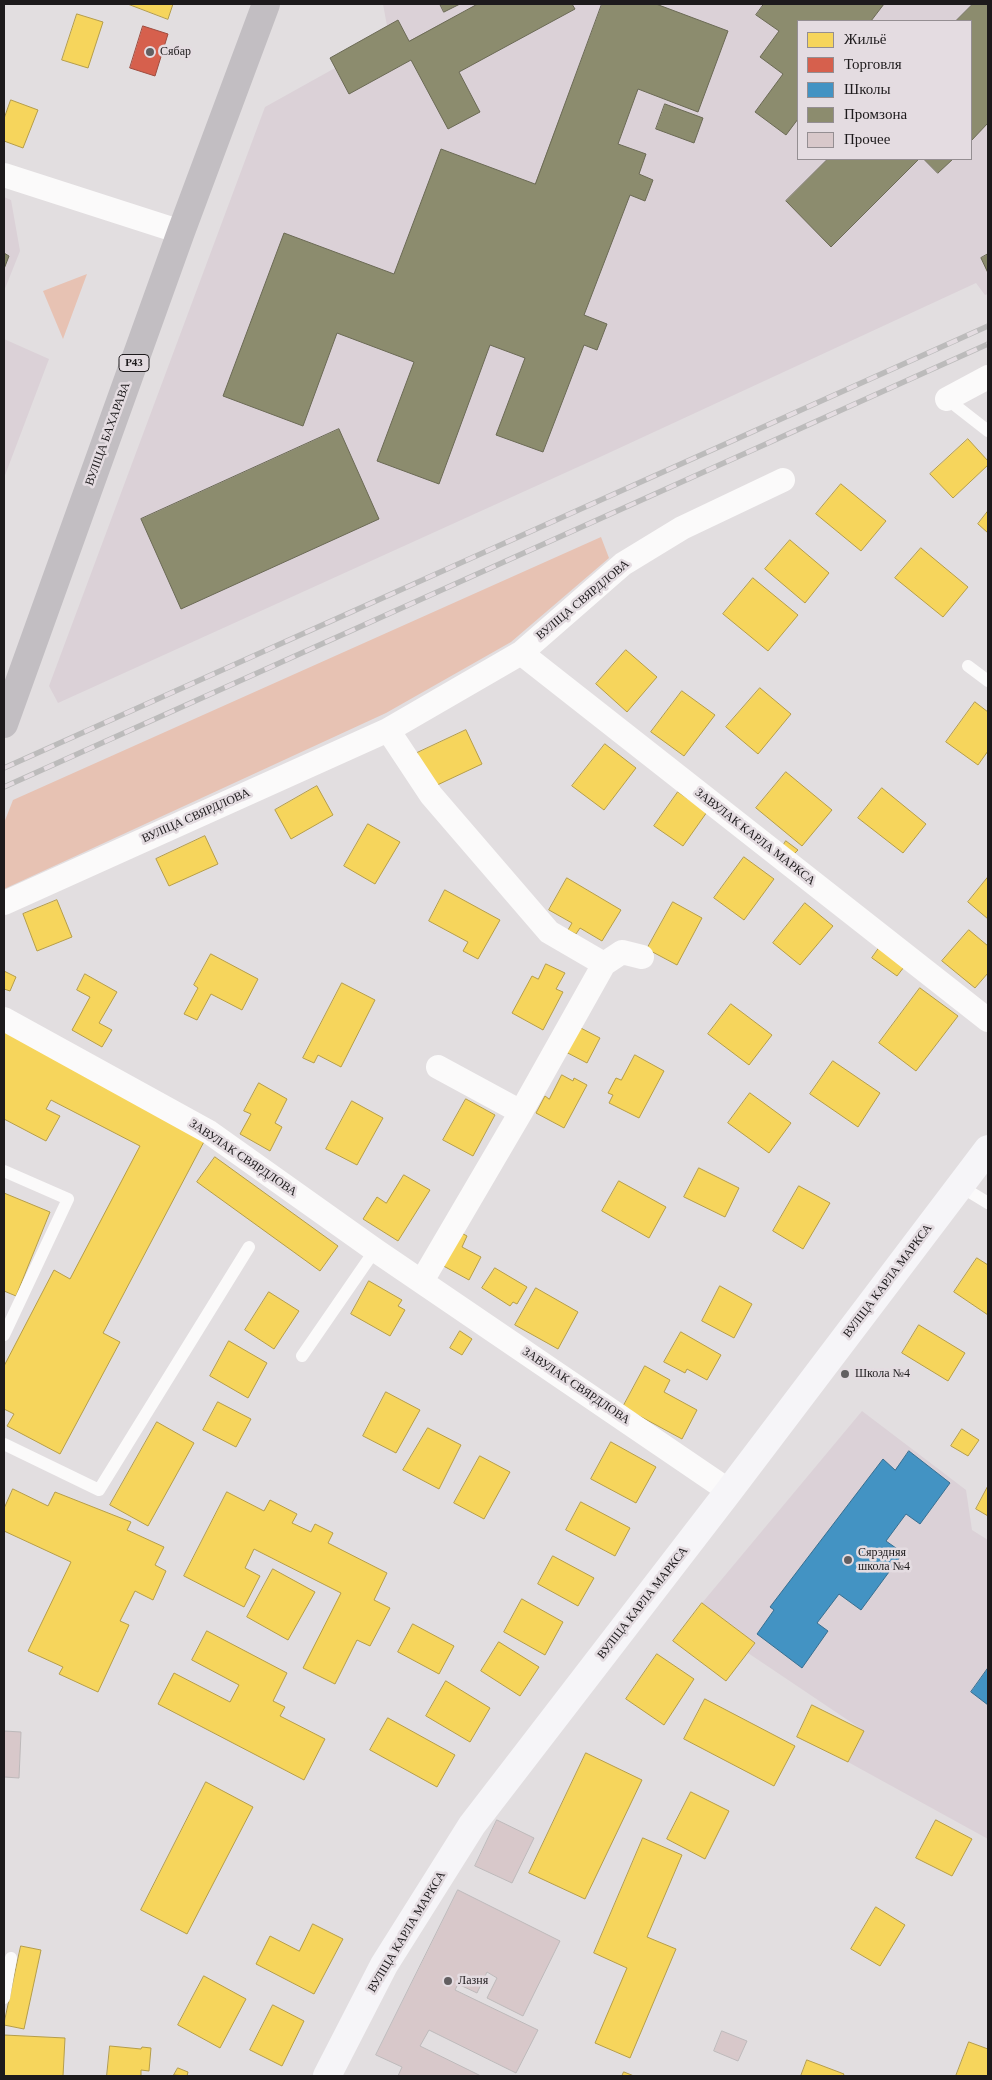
<!DOCTYPE html>
<meta charset="utf-8">
<style>
body{margin:0}
#map{position:relative;width:992px;height:2080px;overflow:hidden;background:#e2dee0;font-family:"Times New Roman",serif}
canvas{display:block}
.frame{position:absolute;inset:0;border:5px solid #1d1a1c;pointer-events:none}
.legend{position:absolute;left:797px;top:20px;width:175px;height:140px;box-sizing:border-box;background:#e4dce1;border:1px solid #948e92;margin:0;padding:6px 9px;list-style:none;font-size:15px;color:#1d1a1c}
.legend li{display:flex;align-items:center;gap:10px;height:25px}
.legend b{width:25px;border:1px solid #948e92}
</style>
<div id="map">
<canvas width="992" height="2080"></canvas>
<div class="frame"></div>
<ul class="legend">
<li><b style="height:14px;background:#f6d55c"></b>Жильё</li>
<li><b style="height:14px;background:#d6604d"></b>Торговля</li>
<li><b style="height:14px;background:#4393c3"></b>Школы</li>
<li><b style="height:14px;background:#8c8c6e"></b>Промзона</li>
<li><b style="height:14px;background:#d8c8ca"></b>Прочее</li>
</ul>
</div>
<script>
const g = document.querySelector('canvas').getContext('2d');
g.lineJoin = 'round';
function paint(path, color) { g.fillStyle = color; g.fill(path, 'evenodd'); }
function stroke(path, color, width, dash) { g.strokeStyle = color; g.lineWidth = width; g.lineCap = dash ? 'butt' : 'round'; g.setLineDash(dash || []); g.stroke(path); }
function drawText(font, color, halo, rows, align = 'center') {
  g.font = font + ' "Times New Roman",serif'; g.lineWidth = 5; g.setLineDash([]); g.textBaseline = 'middle'; g.strokeStyle = halo; g.fillStyle = color; for (const [text, x, y, turn = 0] of rows) {
    g.save(); g.translate(x, y); g.rotate((+turn || 0) * Math.PI / 180); g.textAlign = isNaN(turn) ? turn : align; if (halo) g.strokeText(text, 0, 0); g.fillText(text, 0, 0); g.restore();
  }
}
const built = new Path2D(`
 M383,4H988V294L985,295L976,283L600,457L58,703L49,686L265,107L335,68L330,58L387,26ZM798,21H971V159H798Z
 M4,197L11,200L20,251L4,291Z
 M4,339L49,359L4,478Z
 M862,1411L966,1490L972,1530L988,1540V1839L848,1762L864,1731L748,1653L755,1643L702,1603Z`);
const green = new Path2D(`
 M87,274L63,339L43,291Z
 M601,537L609,558L511,642L386,713L4,889V823L13,800Z`);
const homes = new Path2D(`
 M128,4H173L168,19Z
 M77,14L103,22L88,68L62,60Z
 M11,100L38,110L23,148L4,141V119Z
 M968,439L988,461V465L953,498L930,474Z
 M841,484L886,521L861,551L816,514Z
 M988,511V533L978,524Z
 M790,540L829,573L805,603L765,569Z
 M921,548L968,587L943,617L895,578Z
 M753,578L798,615L768,651L723,614Z
 M626,650L657,677L627,712L596,684Z
 M760,688L791,714L758,754L726,727Z
 M682,691L715,715L684,756L651,732Z
 M975,702L988,712V751L978,765L946,742Z
 M466,730L482,764L433,787L417,753Z
 M605,744L636,768L604,810L572,786Z
 M786,772L832,810L802,846L756,808Z
 M317,786L333,815L291,839L275,810Z
 M882,788L926,824L903,853L858,818Z
 M678,792L707,812L683,846L654,826Z
 M368,824L400,842L375,884L344,866Z
 M205,836L218,864L169,886L156,859Z
 M786,841L798,850L794,854L783,846Z
 M744,857L774,879L744,920L714,898Z
 M988,877V919L968,902Z
 M567,878L621,910L602,941L580,928L576,934L568,930L572,923L549,910Z
 M445,890L500,920L478,959L463,951L468,942L429,921Z
 M57,900L72,937L37,951L23,914Z
 M673,902L702,918L677,965L647,949Z
 M805,903L833,926L800,965L773,943Z
 M969,930L988,946V973L975,988L942,961Z
 M879,948L904,967L897,976L872,958Z
 M211,954L258,979L242,1010L211,994L197,1020L184,1014L198,988L194,985Z
 M546,964L565,973L556,989L563,992L543,1030L512,1013L532,976L538,979Z
 M4,971L16,977L10,991L4,989Z
 M85,974L117,992L99,1023L112,1030L102,1047L72,1030L90,997L77,990Z
 M342,983L375,1000L341,1067L318,1055L314,1063L303,1058Z
 M920,988L958,1016L916,1071L879,1043Z
 M731,1004L772,1035L749,1065L708,1034Z
 M575,1025L600,1038L587,1063L562,1050Z
 M4,1029L207,1136L103,1333L120,1342L60,1454L7,1426L14,1414L4,1409V1366L54,1270L70,1279L140,1146L51,1100L46,1109L60,1116L46,1141L4,1119Z
 M635,1055L664,1071L639,1118L609,1103L613,1095L608,1093L616,1078L621,1080Z
 M833,1061L880,1093L858,1127L810,1094Z
 M562,1075L573,1081L574,1078L587,1085L564,1128L536,1113L545,1096L549,1099Z
 M259,1083L287,1099L275,1123L282,1127L270,1151L240,1134L251,1114L244,1111Z
 M750,1093L791,1123L769,1153L728,1123Z
 M466,1099L495,1115L473,1156L443,1140Z
 M352,1101L383,1118L357,1165L326,1149Z
 M215,1157L338,1246L320,1271L197,1182Z
 M699,1168L739,1188L725,1217L684,1197Z
 M404,1175L430,1190L398,1241L363,1219L377,1197L386,1203Z
 M619,1181L666,1207L649,1238L602,1211Z
 M799,1186L830,1203L803,1249L773,1231Z
 M4,1193L50,1212L16,1296L4,1291Z
 M456,1230L467,1236L462,1247L481,1257L469,1280L438,1263Z
 M977,1258L988,1265V1315L954,1292Z
 M495,1268L527,1287L517,1304L513,1302L510,1306L482,1288Z
 M369,1281L402,1300L398,1306L405,1310L390,1336L351,1314Z
 M720,1286L752,1304L734,1338L702,1321Z
 M536,1288L578,1312L558,1349L515,1325Z
 M269,1292L299,1311L274,1349L245,1330Z
 M919,1325L965,1353L948,1381L902,1353Z
 M460,1331L472,1339L462,1355L450,1348Z
 M681,1332L721,1355L707,1380L687,1369L685,1373L664,1362Z
 M229,1341L267,1363L248,1398L210,1376Z
 M645,1366L670,1380L664,1392L697,1410L682,1439L623,1407Z
 M386,1392L420,1410L396,1453L363,1436Z
 M218,1402L251,1419L236,1447L203,1430Z
 M157,1422L194,1443L148,1526L110,1505Z
 M428,1428L461,1445L439,1489L403,1470Z
 M962,1429L979,1440L968,1456L951,1446Z
 M611,1442L656,1467L636,1503L591,1479Z
 M480,1456L510,1472L484,1519L454,1503Z
 M988,1486V1516L976,1509Z
 M13,1489L48,1506L55,1492L131,1522L127,1530L164,1547L155,1565L166,1571L153,1600L135,1591L120,1621L129,1625L98,1692L59,1674L63,1667L28,1651L71,1562L4,1531V1509Z
 M227,1492L264,1511L270,1500L297,1514L292,1523L311,1532L315,1524L333,1533L328,1543L387,1573L374,1600L390,1608L370,1646L357,1640L335,1684L303,1668L341,1593L254,1549L245,1568L260,1576L244,1607L184,1576Z
 M581,1502L630,1528L615,1556L566,1530Z
 M553,1556L594,1578L578,1606L538,1584Z
 M273,1569L315,1592L288,1640L247,1617Z
 M522,1599L563,1622L545,1655L504,1632Z
 M702,1603L755,1643L726,1681L673,1641Z
 M413,1624L454,1646L439,1674L398,1652Z
 M207,1631L287,1673L273,1701L285,1707L280,1716L325,1739L304,1780L158,1704L174,1673L230,1702L239,1685L192,1660Z
 M499,1642L539,1667L520,1696L481,1671Z
 M657,1654L694,1679L664,1725L626,1699Z
 M446,1681L490,1708L470,1742L426,1716Z
 M705,1699L795,1746L774,1786L684,1739Z
 M812,1705L864,1731L848,1762L797,1737Z
 M388,1718L455,1755L437,1787L370,1750Z
 M586,1753L642,1780L585,1899L529,1873Z
 M206,1782L253,1807L187,1934L141,1910Z
 M691,1792L729,1811L705,1859L667,1839Z
 M936,1820L972,1839L952,1876L916,1858Z
 M643,1838L682,1855L647,1937L676,1949L630,2058L595,2043L627,1968L594,1953Z
 M876,1907L905,1925L880,1966L851,1949Z
 M313,1924L343,1939L314,1994L256,1964L270,1936L299,1951Z
 M21,1946L41,1950L24,2029L4,2025Z
 M204,1976L246,1999L220,2048L178,2025Z
 M273,2005L304,2021L282,2066L250,2050Z
 M4,2035L65,2038L63,2076H4Z
 M969,2042L988,2049V2076H956Z
 M110,2046L141,2049L142,2047L151,2048L149,2071L141,2070V2076H107Z
 M807,2060L844,2074L843,2076H801Z
 M178,2068L188,2072L187,2076L174,2075Z
 M624,2072L634,2076H622Z`);
const shops = new Path2D(`
 M143,26L168,34L155,76L130,68Z`);
const schools = new Path2D(`
 M909,1451L950,1483L920,1524L906,1514L886,1541L903,1553L861,1610L839,1594L817,1623L828,1631L802,1668L757,1634L774,1610L770,1607L883,1459L895,1470Z
 M988,1668V1705L971,1692Z`);
const industry = new Path2D(`
 M440,4H460L444,12Z
 M478,4H572L575,9L459,72L480,112L448,129L411,60L349,94L330,58L398,20L409,41Z
 M602,4H656L728,31L698,112L638,89L618,144L646,154L639,174L653,180L645,201L630,195L584,315L607,324L597,350L584,345L543,452L496,435L525,358L490,345L439,484L377,461L414,362L337,333L303,426L223,396L284,233L394,274L441,149L535,184Z
 M764,4H884L871,21H798V119L786,135L755,112L783,74L760,57L779,31L756,15Z
 M973,4H988V123L971,141V21H956Z
 M665,104L703,118L694,143L656,129Z
 M828,159H919L831,247L786,201Z
 M924,159H953L938,173Z
 M4,253L9,256L4,269Z
 M988,254V273L981,258Z
 M339,429L379,519L181,609L141,519Z`);
const building = new Path2D(`
 M4,1731L21,1732L19,1778L4,1777Z
 M497,1820L534,1838L512,1883L475,1866Z
 M458,1890L560,1941L523,2016L487,1998L497,1978L487,1972L477,1993L458,1984L455,1990L538,2030L516,2073L429,2030L420,2046L481,2076H398L402,2067L376,2055Z
 M722,2031L747,2041L738,2061L714,2051Z`);
const lane = new Path2D(`
 M947,399L988,431
 M968,666L988,681
 M4,1171L68,1199L4,1335
 M960,1186L988,1203
 M302,1356L375,1250
 M4,1444L99,1490L249,1247
 M4,1998L11,1958`);
const street = new Path2D(`
 M4,175L181,232
 M947,399L988,377
 M521,653L988,1020
 M388,730L431,795L549,932L604,964
 M4,903L388,730L521,653L623,564L682,528L783,480
 M4,1019L209,1132L375,1250L729,1491
 M438,1067L521,1112
 M422,1281L521,1112L604,964L622,952L642,957`);
const secondary = new Path2D(`
 M327,2076L384,1965L472,1825L729,1491L988,1149`);
const primary = new Path2D(`
 M4,724L181,232L266,4`);
const rail = new Path2D(`
 M4,768L988,326
 M4,787L988,344`);
const markers = [
 [150,52,5,"#625f61"],
 [845,1374,5,"#625f61"],
 [848,1560,5,"#625f61"],
 [448,1981,5,"#625f61"]
];
const shields = [
 [134,363,30]
];
const shieldNames = [
 ["Р43",134,363]
];
const poiNames = [
 ["Сябар",160,52],
 ["Школа №4",855,1374],
 ["Сярэдняя",858,1553],
 ["школа №4",858,1567],
 ["Лазня",458,1981]
];
const streetNames = [
 ["ВУЛІЦА БАХАРАВА",108,434,-70],
 ["ВУЛІЦА СВЯРДЛОВА",583,600,-40],
 ["ВУЛІЦА СВЯРДЛОВА",196,816,-24],
 ["ЗАВУЛАК КАРЛА МАРКСА",755,837,38],
 ["ЗАВУЛАК СВЯРДЛОВА",243,1158,34],
 ["ВУЛІЦА КАРЛА МАРКСА",888,1281,-53],
 ["ЗАВУЛАК СВЯРДЛОВА",576,1386,34],
 ["ВУЛІЦА КАРЛА МАРКСА",643,1603,-52],
 ["ВУЛІЦА КАРЛА МАРКСА",407,1932,-59]
];
paint(built, '#dbd1d7');
paint(green, '#e7c2b3');
paint(homes, '#f6d55c');
stroke(homes, '#b59d49', 1);
paint(shops, '#d6604d');
stroke(shops, '#9e4b3e', 1);
paint(schools, '#4393c3');
stroke(schools, '#386f91', 1);
paint(industry, '#8c8c6e');
stroke(industry, '#6b6a55', 1);
paint(building, '#d8c8ca');
stroke(building, '#bdb9ba', 1);
stroke(lane, '#fbfafa', 12);
stroke(street, '#fbfafa', 24);
stroke(secondary, '#f6f5f8', 28);
stroke(primary, '#c2bec2', 28);
stroke(rail, '#bcbbbb', 5.5);
stroke(rail, '#e4dce1', 4, [11]);
for (const [x, y, r, color] of markers) { const dot = new Path2D(); dot.arc(x, y, r, 0, 2 * Math.PI); g.fillStyle = color; g.fill(dot); stroke(dot, '#e4dce1', 2); }
for (const [x, y, w] of shields) { const box = new Path2D(); box.roundRect(x - w / 2, y - 8.5, w, 17, 4); g.fillStyle = '#e4dce1'; g.fill(box); stroke(box, '#1d1a1c', 1); }
drawText('bold 11px', '#1d1a1c', null, shieldNames);
drawText('12px', '#1d1a1c', '#e4dce1', poiNames, 'left');
drawText('12px', '#1d1a1c', '#e4dce1', streetNames);
</script>
